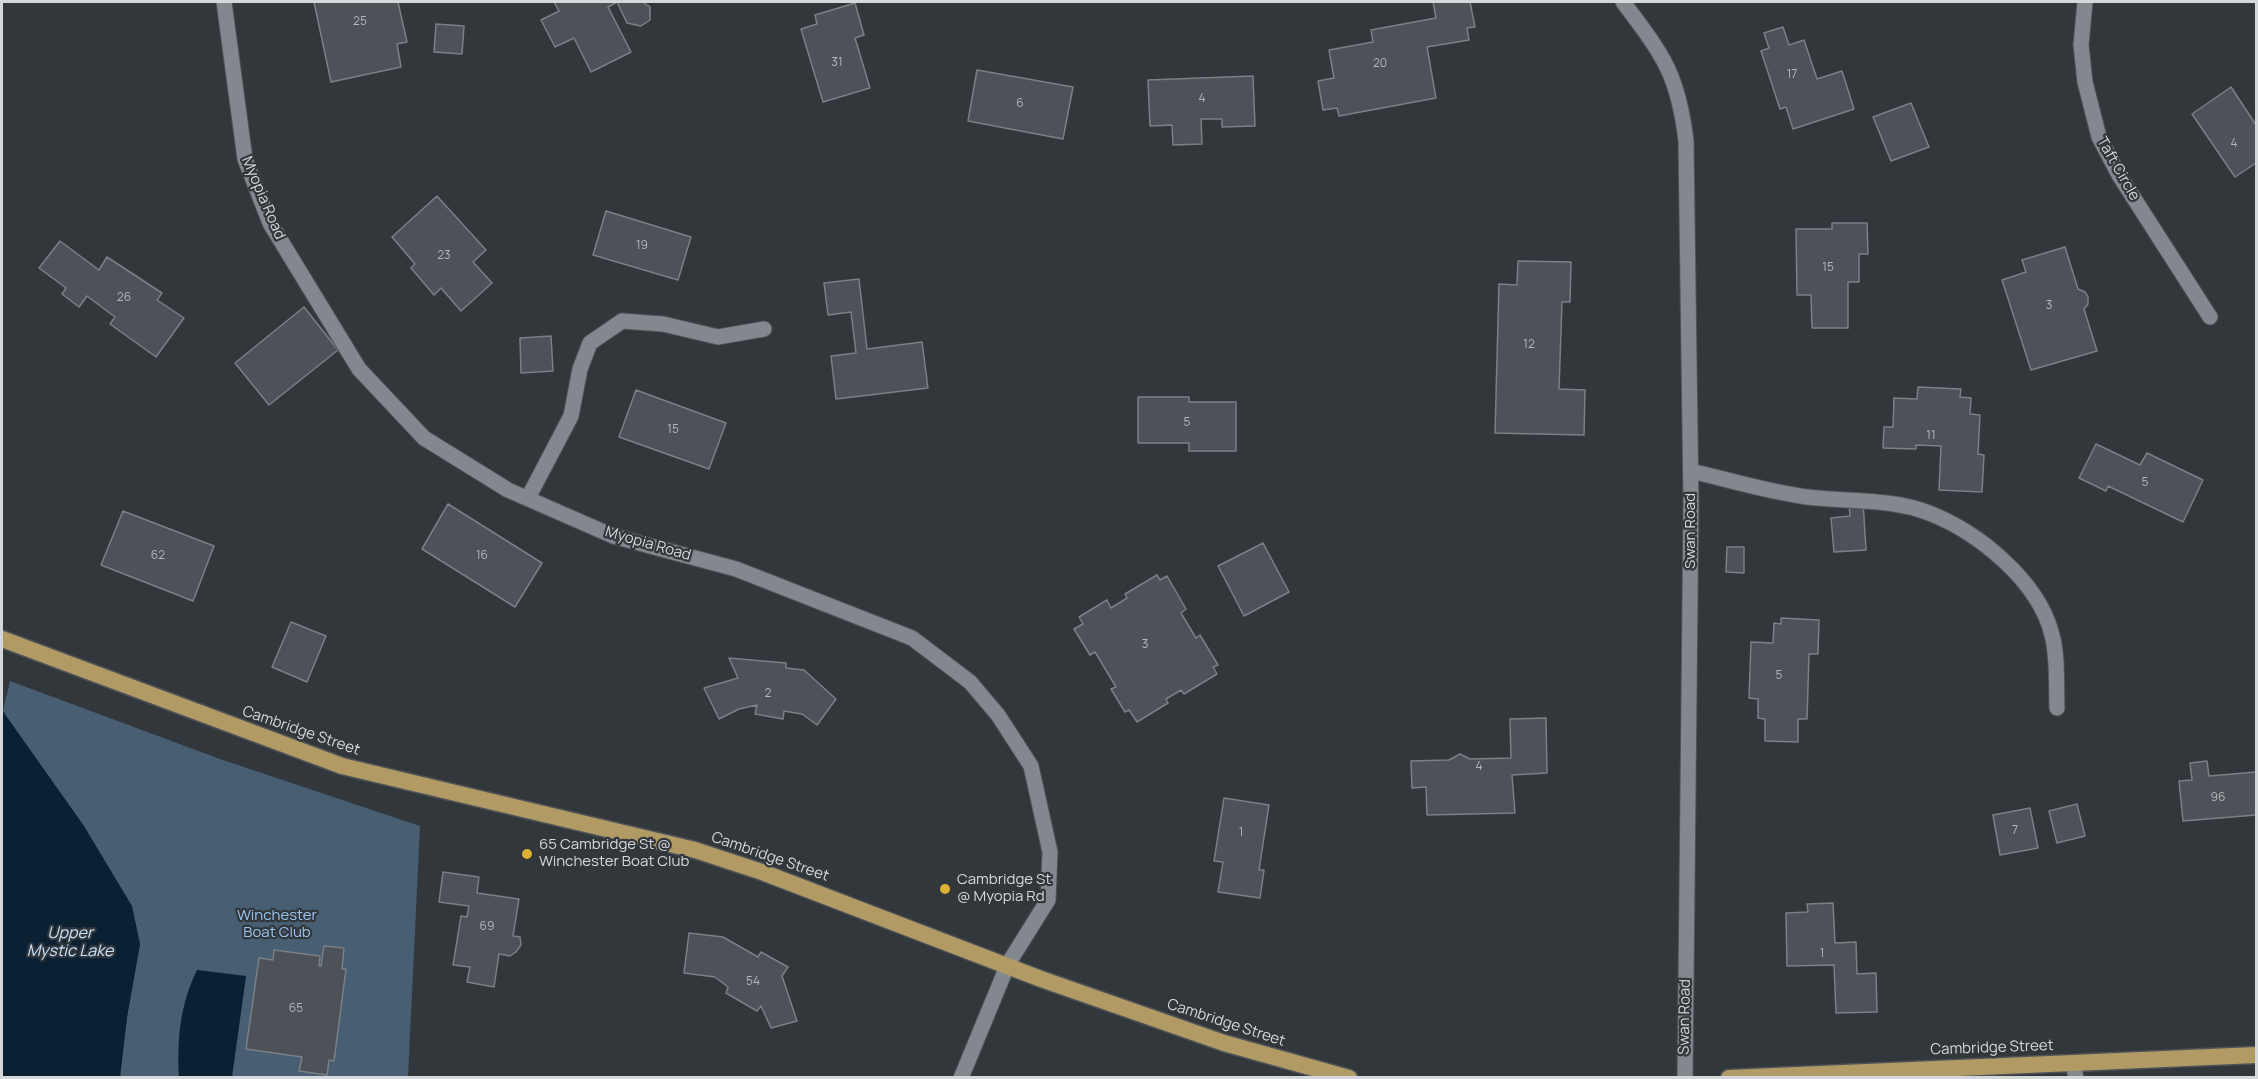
<!DOCTYPE html>
<style>
body{margin:0}
#map{position:relative;width:2258px;height:1079px;overflow:hidden;background:#32373c;font-family:Manrope,sans-serif}
canvas{display:block}
.frame{position:absolute;inset:0;border:3px solid #d5d8db;pointer-events:none}
</style>
<div id="map">
<canvas width="2258" height="1079"></canvas>
<div class="frame"></div>
</div>
<script>
const g = document.querySelector('canvas').getContext('2d');
g.lineJoin = 'round';
function paint(path, color) { g.fillStyle = color; g.fill(path, 'evenodd'); }
function stroke(path, color, width, dash) { g.strokeStyle = color; g.lineWidth = width; g.lineCap = dash ? 'butt' : 'round'; g.setLineDash(dash || []); g.stroke(path); }
function drawText(font, color, halo, rows, align = 'center') {
  g.font = font + ' Manrope,sans-serif'; g.lineWidth = 4.5; g.setLineDash([]); g.textBaseline = 'middle'; g.strokeStyle = halo; g.fillStyle = color; for (const [text, x, y, turn = 0] of rows) {
    g.save(); g.translate(x, y); g.rotate((+turn || 0) * Math.PI / 180); g.textAlign = isNaN(turn) ? turn : align; if (halo) g.strokeText(text, 0, 0); g.fillText(text, 0, 0); g.restore();
  }
}
const green = new Path2D(`
 M10,681L220,759L420,826L408,1077H120L127,1017L140,944L3,711Z`);
const water = new Path2D(`
 M2,710L84,826L132,906L140,944L127,1017L120,1077H2Z
 M197,970L246,976L232,1077H179C177,1039 180,1005 197,970Z`);
const building = new Path2D(`
 M314,2H398L407,42L397,44L401,67L331,82Z
 M554,2H646L644,3L650,7V20L641,26L627,23L617,2L608,7L631,52L591,72L574,38L555,47L541,20L559,11Z
 M1433,2H1470L1475,27L1467,28L1469,40L1427,47L1436,98L1339,116L1337,108L1323,110L1318,81L1334,78L1329,50L1373,42L1371,30L1436,18Z
 M855,3L864,35L855,38L870,88L823,102L801,29L817,24L815,15Z
 M436,24L464,26L462,54L434,52Z
 M1783,27L1789,45L1804,40L1817,79L1842,71L1854,109L1793,129L1786,107L1780,109L1761,51L1769,48L1764,33Z
 M977,70L1073,87L1063,139L968,121Z
 M1253,76L1255,126L1222,127V119H1201L1202,144L1173,145L1172,125L1150,126L1148,80Z
 M2231,87L2256,125V163L2235,177L2192,114Z
 M1911,103L1929,147L1891,161L1873,117Z
 M437,196L486,250L473,262L492,283L461,311L441,288L434,295L411,268L415,264L392,237Z
 M606,211L691,237L678,280L593,255Z
 M1832,223H1867L1868,254H1859V282H1848V328H1812L1811,295H1797L1796,229H1832Z
 M60,241L99,270L107,257L162,293L157,300L184,318L156,357L110,324L115,317L87,296L79,307L62,294L66,288L39,268Z
 M2065,247L2078,289L2085,292L2088,297V304L2084,309L2097,351L2031,370L2002,280L2026,272L2022,260Z
 M1518,261L1571,262L1570,302H1562L1559,389L1585,390L1584,435L1495,433L1499,284L1517,285Z
 M859,279L867,349L922,342L928,388L836,399L831,356L856,353L851,312L828,315L824,283Z
 M304,307L338,350L269,405L235,363Z
 M551,336L553,371L521,373L520,338Z
 M1918,387L1961,389L1960,397L1971,398L1970,414L1980,415L1978,454L1984,455L1982,492L1939,490L1941,446L1916,445V449L1883,448L1884,427H1893L1894,398L1917,399Z
 M636,390L726,423L709,469L619,437Z
 M1138,397H1189V402H1236V451H1189V443H1138Z
 M2096,444L2140,465L2147,453L2203,480L2183,522L2108,486L2106,491L2079,478Z
 M1863,501L1866,550L1834,552L1831,518L1850,516L1849,502Z
 M448,504L542,563L515,607L422,549Z
 M123,511L214,546L193,601L101,565Z
 M1263,543L1289,592L1244,616L1218,566Z
 M1727,547H1744V573L1726,572Z
 M1157,575L1160,580L1167,576L1186,609L1181,613L1196,638L1200,635L1218,665L1213,667L1217,674L1184,694L1181,690L1166,699L1168,703L1137,722L1129,710L1125,712L1111,689L1116,687L1095,652L1090,655L1074,629L1083,624L1079,617L1107,600L1111,608L1127,598L1125,594Z
 M1781,618L1819,620L1818,654H1809L1807,719H1798V742L1765,741V719L1758,718V699L1749,698L1751,642L1773,643L1774,623L1781,624Z
 M291,622L326,636L307,682L272,667Z
 M729,658L786,663V668L804,670L836,699L817,725L802,714L784,711L783,719L755,714L757,705L739,709L719,719L704,688L738,678Z
 M1546,718L1547,773L1512,775L1515,813L1427,815L1426,787L1412,788L1411,761L1449,760L1460,754L1470,759L1511,758L1510,719Z
 M2207,761L2209,776L2256,772V815L2183,821L2179,781L2192,780L2190,763Z
 M1224,798L1269,805L1259,870H1264L1260,898L1218,892L1223,862L1214,861Z
 M2077,804L2085,836L2057,843L2049,811Z
 M2030,808L2038,848L2000,855L1993,815Z
 M443,872L479,877L477,893L519,899L513,936L520,937L521,945L516,952L510,956L499,954L494,987L467,982L470,967L453,965L461,916L467,917L469,906L439,902Z
 M1833,903L1835,943L1856,942L1857,974L1876,973L1877,1012L1836,1013L1834,965L1787,966L1786,913L1808,912L1807,904Z
 M689,933L723,937L758,957L761,952L788,967L782,976L797,1021L771,1028L761,1006L757,1011L726,993L728,987L715,977L684,973Z
 M324,946L344,948L342,969H346L334,1061L329,1060L327,1075L299,1071L302,1057L246,1049L259,958L273,960L274,950L320,956L319,966H321Z`);
const service = new Path2D(`
 M1691,471C1729,480 1768,492 1807,497C1847,502 1891,498 1929,513C1978,532 2039,581 2052,635C2058,657 2056,684 2057,708
 M528,498L571,416L580,369L590,343L622,321L663,324L718,337L764,329`);
const minor = new Path2D(`
 M224,2L245,159L270,223L359,369L424,438L508,490L613,536L736,569L912,638L970,682L998,715L1031,766L1050,852L1048,900L1008,964
 M1623,2C1662,54 1678,73 1686,141L1691,503L1685,1078
 M2085,2L2081,45L2085,82L2099,137L2119,175L2210,317
 M2073,1063L2076,1078`);
const tertiary = new Path2D(`
 M961,1078L1008,964`);
const trunk = new Path2D(`
 M2,639L342,766L695,850L762,872L1041,979L1224,1043L1349,1078
 M1729,1078L2256,1055`);
const markers = [
 [527,854,6,"#e0b034"],
 [945,889,6,"#e0b034"]
];
const numberNames = [
 ["25",360,22],
 ["31",837,63],
 ["20",1380,64],
 ["17",1792,75],
 ["4",1202,99],
 ["6",1020,104],
 ["4",2234,144],
 ["19",642,246],
 ["23",444,256],
 ["15",1828,268],
 ["26",124,298],
 ["3",2049,306],
 ["12",1529,345],
 ["5",1187,423],
 ["15",673,430],
 ["11",1931,436],
 ["5",2145,483],
 ["62",158,556],
 ["16",482,556],
 ["3",1145,645],
 ["5",1779,676],
 ["2",768,694],
 ["4",1479,767],
 ["96",2218,798],
 ["7",2015,831],
 ["1",1241,833],
 ["69",487,927],
 ["1",1822,954],
 ["54",753,982],
 ["65",296,1009]
];
const streetNames = [
 ["Taft Circle",2118,169,60],
 ["Myopia Road",263,198,67],
 ["Swan Road",1691,531,-90],
 ["Myopia Road",648,544,16],
 ["Cambridge Street",301,731,19],
 ["Cambridge Street",770,857,19],
 ["Swan Road",1685,1017,-89],
 ["Cambridge Street",1226,1023,18],
 ["Cambridge Street",1992,1048,-2]
];
const poiNames = [
 ["65 Cambridge St @",539,845],
 ["Winchester Boat Club",539,862],
 ["Cambridge St",957,880],
 ["@ Myopia Rd",957,897]
];
const parkNames = [
 ["Winchester",277,916],
 ["Boat Club",277,933]
];
const waterNames = [
 ["Upper",70,934],
 ["Mystic Lake",70,952]
];
paint(green, '#485e72');
paint(water, '#0a2033');
paint(building, '#4c5257');
stroke(building, '#7a8086', 1.5);
stroke(service, '#4e5357', 17);
stroke(minor, '#4e5357', 17);
stroke(tertiary, '#4e5357', 17);
stroke(trunk, '#4e5357', 19);
stroke(service, '#82888e', 15);
stroke(minor, '#82888e', 15);
stroke(tertiary, '#82888e', 15);
stroke(trunk, '#b29a64', 16);
for (const [x, y, r, color] of markers) { const dot = new Path2D(); dot.arc(x, y, r, 0, 2 * Math.PI); g.fillStyle = color; g.fill(dot); stroke(dot, '#32373c', 2); }
drawText('12px', '#b3b6ba', null, numberNames);
drawText('15px', '#d5d8db', '#32373c', streetNames);
drawText('15px', '#d5d8db', '#32373c', poiNames, 'left');
drawText('15px', '#98c5ef', '#32373c', parkNames);
drawText('italic 16px', '#c7e3fc', '#32373c', waterNames);
</script>
